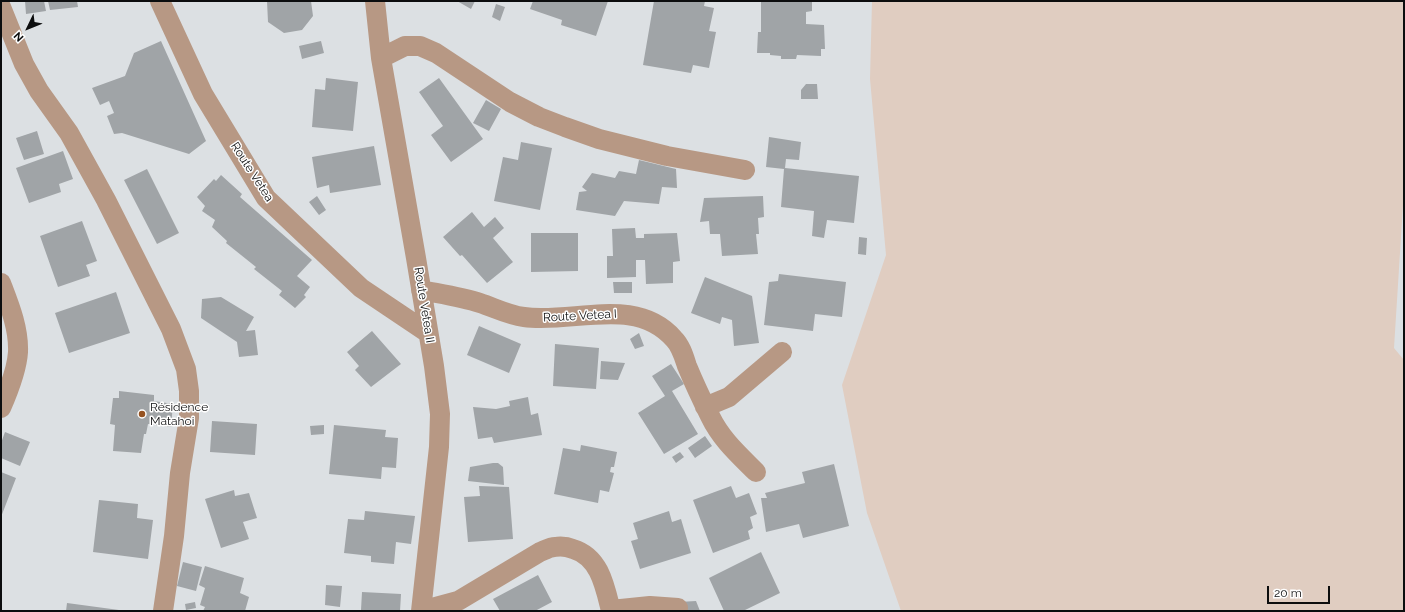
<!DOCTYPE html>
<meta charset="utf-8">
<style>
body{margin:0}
#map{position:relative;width:1405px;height:612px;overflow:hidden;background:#dce0e3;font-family:Raleway,sans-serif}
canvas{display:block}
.frame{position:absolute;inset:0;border:2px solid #0c0d0e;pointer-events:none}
.north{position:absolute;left:8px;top:8px;width:40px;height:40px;-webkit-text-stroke:3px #fff;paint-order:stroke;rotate:227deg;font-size:11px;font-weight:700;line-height:16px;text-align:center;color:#0c0d0e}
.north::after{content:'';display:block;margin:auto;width:14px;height:18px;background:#0c0d0e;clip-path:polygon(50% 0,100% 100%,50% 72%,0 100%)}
.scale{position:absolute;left:1267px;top:586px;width:63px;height:18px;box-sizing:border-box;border:2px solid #0c0d0e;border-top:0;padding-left:5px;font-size:12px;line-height:14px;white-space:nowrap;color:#0c0d0e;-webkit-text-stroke:3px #fff;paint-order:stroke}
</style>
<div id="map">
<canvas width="1405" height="612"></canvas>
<div class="frame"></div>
<div class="north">N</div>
<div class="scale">20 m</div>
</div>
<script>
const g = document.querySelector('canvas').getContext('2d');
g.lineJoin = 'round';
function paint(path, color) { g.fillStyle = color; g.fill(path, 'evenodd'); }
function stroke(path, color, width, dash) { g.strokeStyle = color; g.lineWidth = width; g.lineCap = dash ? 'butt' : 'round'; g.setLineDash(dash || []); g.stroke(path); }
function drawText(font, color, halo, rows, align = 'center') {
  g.font = font + ' Raleway,sans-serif'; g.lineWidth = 3; g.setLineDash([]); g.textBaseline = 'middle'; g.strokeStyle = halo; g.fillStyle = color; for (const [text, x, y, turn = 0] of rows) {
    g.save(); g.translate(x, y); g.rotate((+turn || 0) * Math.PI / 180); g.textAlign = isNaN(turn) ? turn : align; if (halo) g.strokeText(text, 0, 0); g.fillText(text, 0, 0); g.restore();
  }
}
const green = new Path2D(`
 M872,1H1404V189L1394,348L1404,360V611H901L867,513L842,385L886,255L870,79Z`);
const building = new Path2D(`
 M25,1H44L46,11L26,14Z
 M48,1H77L78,7L50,10Z
 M267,1H311L313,16L302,30L284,33L268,22Z
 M457,1H475L471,9Z
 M533,1H608L596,36L561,25L562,20L530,9Z
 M654,1H705L704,6L714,8L709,31L716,32L709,68L693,65L691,73L643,65Z
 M761,1H812V11L806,12V24L824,25L825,49H821V56L797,55L796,59H781V56L770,55V53H757L758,32H761Z
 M496,4L505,7L500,21L492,17Z
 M161,41L206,141L189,154L122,133L114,134L107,116L114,113L109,101L100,105L92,88L125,76L134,53Z
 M321,41L324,53L302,59L299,46Z
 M326,78L358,82L353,131L312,127L315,89L325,90Z
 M439,78L483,139L451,162L431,135L443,126L419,92Z
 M806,84H817L818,99H801V90Z
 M486,100L501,109L489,131L473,123Z
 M37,131L44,154L24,160L16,138Z
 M769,137L801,142L799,160L786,159L785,168L859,176L854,223L827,220L824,238L812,236L814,211L781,207L784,169L766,167Z
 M521,142L552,148L540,210L494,201L503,157L518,160Z
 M374,146L381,185L330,193L329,185L317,188L312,157Z
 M63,151L73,179L59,184L61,192L29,203L16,168Z
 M639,160L676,169L677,188L662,187L659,204L624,201L615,216L576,210L579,192L587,191L582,187L592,173L615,178L619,171L636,174Z
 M147,169L179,233L157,244L124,180Z
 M221,175L242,194L240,197L312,260L297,276L310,287L304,295L306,297L295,308L279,295L282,291L254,269L256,267L226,243L227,241L212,227L215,220L202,211L205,206L197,197L214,179L216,181Z
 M317,196L326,210L319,215L309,202Z
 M763,196L764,217L758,218L759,234H756L758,254L722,256L720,234H710L709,221L700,222L704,198Z
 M472,212L484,227L495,217L504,228L493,238L513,262L487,283L462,255L460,256L443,237Z
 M82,221L97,261L86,265L90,276L58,287L40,236Z
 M635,228L636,238H644V234L677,233L680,261L673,262V283L646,284L645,260H636V277L607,278V256H613L612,229Z
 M531,233H578V271L531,272Z
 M859,237L867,238L866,255L858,254Z
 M779,274L846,282L842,317L815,314L813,331L764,325L769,282L778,281Z
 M705,277L752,296L759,343L734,346L732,320L722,317L720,324L691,313Z
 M613,282H632V293H614Z
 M116,292L130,333L69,353L55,313Z
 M221,297L254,317L246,331L255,330L258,355L239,357L237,342L201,318L202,299Z
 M479,326L521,344L509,373L467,355Z
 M372,331L401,364L371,387L355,370L359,366L347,352Z
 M639,333L644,346L635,349L630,339Z
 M555,344L599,348L596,389L553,386Z
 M601,361L625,363L618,380L600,379Z
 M671,364L684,384L672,391L698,434L664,454L638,413L665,396L652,376Z
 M119,391L154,395V401L173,404L171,427L148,424L146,434H144L141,453L113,451L115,425L110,424L113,398H119Z
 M528,397L531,415L538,413L542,435L494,443L492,437L478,439L473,407L496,409L510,406L509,401Z
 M212,421L257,424L255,455L210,452Z
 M324,425V434L311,435L310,426Z
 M334,425L386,430L385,437L398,438L396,468L382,467L381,479L329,474Z
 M5,432L30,442L20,466L1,458V443Z
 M705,436L712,446L695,458L688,448Z
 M581,445L617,452L614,467H611L610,472L614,473L609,492L600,490L598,503L554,494L563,448L580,451Z
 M680,452L684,457L676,463L672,457Z
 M493,463H498L503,467L504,485L468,481L470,467Z
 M834,464L849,526L803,538L799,524L766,532L761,498H767L765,493L805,483L802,472Z
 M1,472L16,478L1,517Z
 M479,486L509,487L513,539L468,542L464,497L480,496Z
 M731,486L736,498L749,493L757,514L750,517L753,528L748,531L750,539L713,553L693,500Z
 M234,490L235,496L249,493L257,518L243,522L249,539L221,548L205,499Z
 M99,500L138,504L137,518L153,520L148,559L93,552Z
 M365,511L415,516L411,544L396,542L394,564L371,562V556L344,553L348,519L364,520Z
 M669,511L672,522L681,519L691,553L640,569L631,541L638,539L633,523Z
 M761,552L780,593L743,611H724L709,578Z
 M183,562L202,567L196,591L177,586Z
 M205,566L244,578L240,593L249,597L245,611H203L205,607L200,605L205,588L199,585Z
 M538,575L552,602L535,611H500L493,599Z
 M326,585L342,586L340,607L325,605Z
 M362,592L401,594L400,611L361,610Z
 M696,601L700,611H682L679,602Z
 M195,602L196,608L186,610L185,604Z
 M67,603L119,610V611H66Z`);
const minor = new Path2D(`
 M160,1L203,94L266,198L361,288L428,333
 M375,1L381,58L416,258L434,366L440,414L439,447L421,611
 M1,7L24,64L39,91L69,133L106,200L171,329L186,369L189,391V418L180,473L174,536L163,611
 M381,58L405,46H420L436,53L510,102L539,117L565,127L599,139L667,156L745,170
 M1,283C9,304 19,328 18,352C17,369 8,392 1,408
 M421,290C441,294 462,297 480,303C495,308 508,315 524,317C573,324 636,295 674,339C681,346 684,357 687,366C694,383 702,400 710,416C721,439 738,454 756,472
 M705,407L729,397L782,352
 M611,610L650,606L678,608
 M421,611L458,601L540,552C545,550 550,547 555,547C561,546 568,547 573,549C600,557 605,587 611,611`);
const markers = [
 [142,414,4,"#965322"]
];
const streetNames = [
 ["Route Vetea",252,172,57],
 ["Route Vetea II",424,305,81],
 ["Route Vetea I",580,316,-3]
];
const poiNames = [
 ["Résidence",150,407],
 ["Matahoi",150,421]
];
paint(green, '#e0cdc1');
paint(building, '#a0a4a7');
stroke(minor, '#b79884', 20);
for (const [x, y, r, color] of markers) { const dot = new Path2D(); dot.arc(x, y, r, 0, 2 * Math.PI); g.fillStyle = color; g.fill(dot); stroke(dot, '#fff', 1.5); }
drawText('12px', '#0c0d0e', '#fff', streetNames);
drawText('12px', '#0c0d0e', '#fff', poiNames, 'left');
</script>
